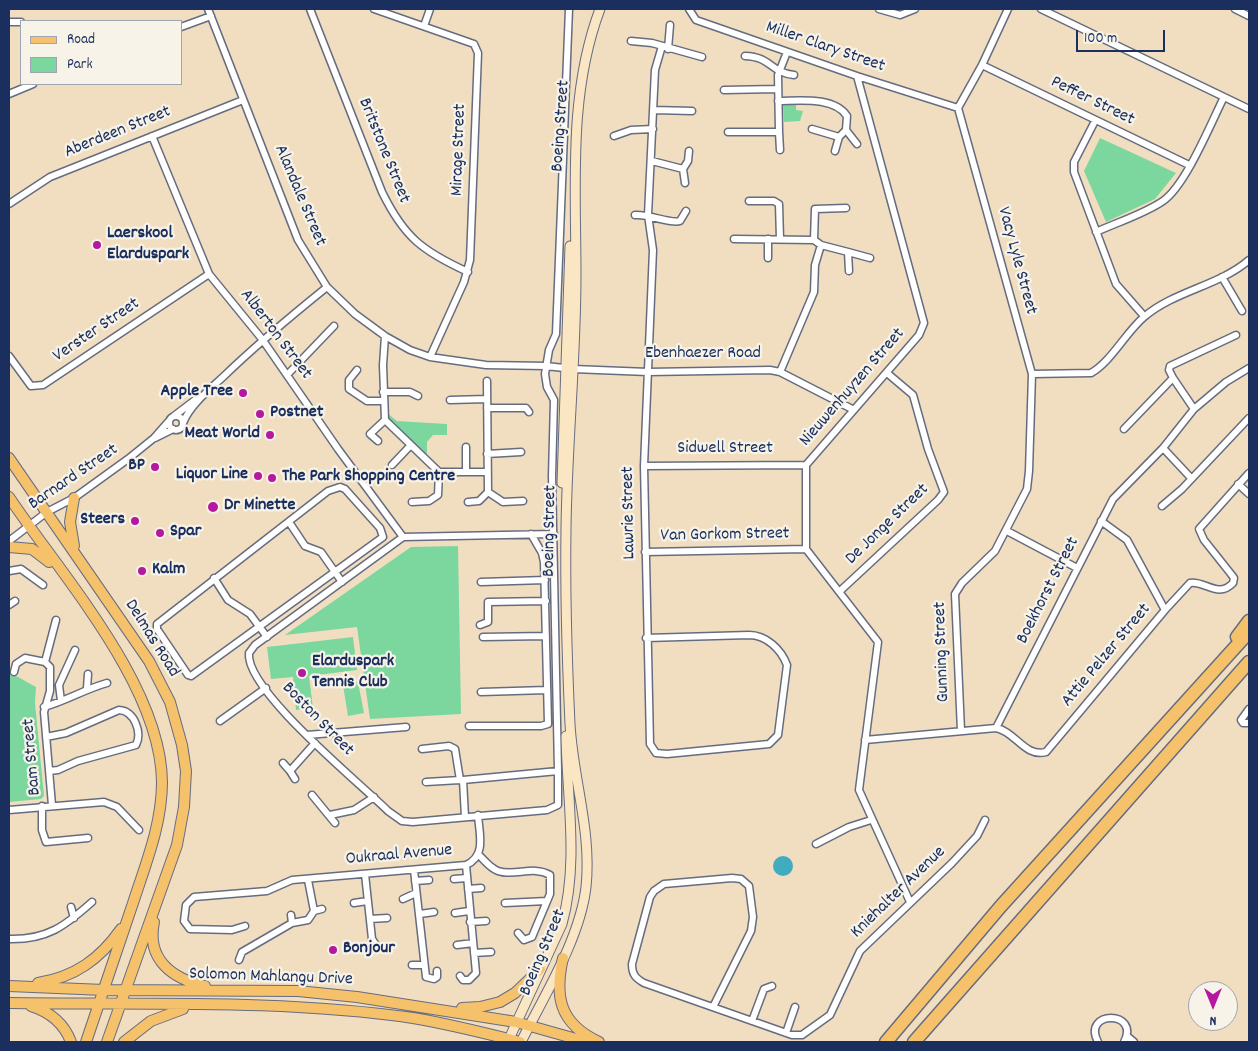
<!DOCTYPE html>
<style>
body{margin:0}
#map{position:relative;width:1258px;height:1051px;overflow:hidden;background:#f1dec0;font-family:Dekko,sans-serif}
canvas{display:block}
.frame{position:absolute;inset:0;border:10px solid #1b2f5e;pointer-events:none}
.legend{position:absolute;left:20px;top:20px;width:162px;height:65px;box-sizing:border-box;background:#f7f3e8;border:1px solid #9fa5b1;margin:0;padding:6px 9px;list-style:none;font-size:15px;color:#1b2f5e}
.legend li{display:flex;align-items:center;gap:10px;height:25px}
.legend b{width:25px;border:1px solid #9fa5b1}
.north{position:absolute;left:1188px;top:981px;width:50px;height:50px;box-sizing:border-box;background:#f7f3e8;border:1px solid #9fa5b1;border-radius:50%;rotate:180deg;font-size:14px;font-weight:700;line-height:20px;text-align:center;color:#1b2f5e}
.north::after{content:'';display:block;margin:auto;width:18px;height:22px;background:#b5179e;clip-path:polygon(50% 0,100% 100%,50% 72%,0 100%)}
.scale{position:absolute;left:1076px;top:30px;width:89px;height:22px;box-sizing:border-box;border:2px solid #1b2f5e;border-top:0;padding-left:6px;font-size:15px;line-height:18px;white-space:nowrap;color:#1b2f5e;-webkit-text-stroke:4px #f7f3e8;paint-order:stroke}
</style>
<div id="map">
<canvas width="1258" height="1051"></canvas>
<div class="frame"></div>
<ul class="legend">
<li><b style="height:6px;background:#f5c16b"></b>Road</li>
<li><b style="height:14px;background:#7cd79e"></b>Park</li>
</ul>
<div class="north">N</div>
<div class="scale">100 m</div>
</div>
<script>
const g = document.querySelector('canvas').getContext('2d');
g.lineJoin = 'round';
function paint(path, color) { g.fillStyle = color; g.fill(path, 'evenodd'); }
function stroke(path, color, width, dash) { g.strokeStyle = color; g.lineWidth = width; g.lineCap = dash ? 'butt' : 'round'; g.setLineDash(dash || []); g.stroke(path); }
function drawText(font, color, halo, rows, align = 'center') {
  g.font = font + ' Dekko,sans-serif'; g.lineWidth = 4.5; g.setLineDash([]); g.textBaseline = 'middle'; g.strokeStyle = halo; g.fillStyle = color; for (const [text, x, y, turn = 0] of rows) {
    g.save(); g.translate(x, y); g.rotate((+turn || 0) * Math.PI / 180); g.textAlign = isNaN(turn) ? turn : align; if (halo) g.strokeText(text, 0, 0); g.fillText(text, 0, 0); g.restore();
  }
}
const green = new Path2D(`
 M783,103L796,104V110L803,111L800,121L784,122Z
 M1100,138L1176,173L1155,199L1106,222L1084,171Z
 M387,413L397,421L447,424V435H433L427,442V453L425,455L388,419Z
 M458,546L461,714L370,719L357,627L285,635L411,547Z
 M353,637L357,670L309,676L313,708L296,710L293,677L271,679L267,647Z
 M9,672L36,687L35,703L44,796L41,799L9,802Z
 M358,682L364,713L348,716L343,685Z`);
const water = new Path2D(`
 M773 866a10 10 0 1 1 20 0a10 10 0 1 1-20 0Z`);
const minor = new Path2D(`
 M208,9L298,240L327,287L355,314L385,336L410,350L430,357L486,365L546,366L573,369L648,372L770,370L780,372L854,410
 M310,9L382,192C404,237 422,251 468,272
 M374,9L474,44L478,53L470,260L464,282L430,357
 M689,9L696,20L857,76L958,108
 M879,9L900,15L915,9
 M1041,9L1249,109
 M1235,9L1249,16
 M9,22H21
 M424,26L430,9
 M181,27L211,16
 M631,41L652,43L702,57
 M668,49L670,25
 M745,56C772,57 769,72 794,75
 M982,65L1189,165
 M857,76L924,323L919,335L806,465V549L878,642L859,790L910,902
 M724,90L777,89
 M9,94L33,84
 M778,101C798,101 834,96 847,116L846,130L839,137L812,129
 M654,110L692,111
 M1095,121L1074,162V172L1116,284L1144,316
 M846,130L857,144
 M728,132H779L778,75L787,52
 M779,132L780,150
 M152,136L209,274L262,339L338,449L403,537
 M614,136L631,130L653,129
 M835,151L839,137
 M652,161L683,169L685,183
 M683,169L688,161L689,151
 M749,201H774L779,204L780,239
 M9,204L50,177L243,100
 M635,215C650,214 670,224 680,221L686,211
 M1096,232C1118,222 1144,214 1163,201C1186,185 1211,123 1224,97
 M734,239L814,240L821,245L848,252L849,271
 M768,239V258
 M814,240L815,209L846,208
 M848,252L870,258
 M1222,277L1242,311
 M385,336L383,365L385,420L439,472H487
 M9,356L31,386L43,385L209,274
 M357,370L349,380V389L367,401H383
 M780,372L814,292L815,265L821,245
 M1032,374L1091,373C1111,362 1126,332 1144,317C1174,291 1219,286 1249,260
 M287,375L334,326
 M1173,378L1169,370L1170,366L1236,335
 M383,392H410L418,396
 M450,400L487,399
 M487,408H526L529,412
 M174,416L199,397
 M169 423a7 7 0 1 1 14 0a7 7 0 1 1-14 0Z
 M183,423C190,405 209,390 223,377C256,345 291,316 327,287
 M1124,429L1173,378L1194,409
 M155,438L173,429
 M378,441L370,434L385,420
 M466,447V472
 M1163,448L1191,478
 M487,454L521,452
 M392,465L410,446
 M644,466L806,465
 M1238,484L1249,494
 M340,487L345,489L380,528L383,537L191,676L188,675L157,629V624L328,491Z
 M488,492L503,502L523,501
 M412,502L429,501L438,495L439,472
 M468,502L479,501L488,492L487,381
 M1162,506L1182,489L1249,418
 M1101,521L1127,540L1165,610
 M289,522L305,546L321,552L342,582
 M1007,531L1077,568
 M554,534L403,537L255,645L249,653C245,690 360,783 388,811L402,821L413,822L547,810L558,805V771L552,476L554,400L547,387L545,374L549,350L556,334L569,9
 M9,541L47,512L74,498L128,459L154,438L169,421
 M645,552L806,549
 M9,571L21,569L43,585
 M214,578L228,600L250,614L267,637
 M481,582L545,580
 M840,591L938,500L944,492L928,449L913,395L887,373
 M9,605L15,601
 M480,625L488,622V602L546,601
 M483,637L546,636
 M646,638L749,635C766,635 781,649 787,665L778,735L769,744L667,754L656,753L650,744L644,466L653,250L648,215L655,70L662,46
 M45,662L56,620
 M14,672L16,664L25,658L45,662L50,667V691L44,712L52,805
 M87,688L88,674
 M481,692L547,690
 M61,701L59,685L75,650
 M44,707C66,701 85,689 107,683
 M1249,709L1241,720L1243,723H1249
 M220,721L266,688
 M469,726H541L548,724L544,562L542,553L531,534
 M996,728L1113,499L1163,448L1194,409L1226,382L1249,368
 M961,731L955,594L962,583L995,551L1027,489L1029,471L1032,374L958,108L982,65L1008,9
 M307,735L406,727
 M46,737L66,733L119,710C135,711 142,733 136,745L78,761L58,770L49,771
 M865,740L996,728C1015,731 1025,758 1046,752L1165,610L1190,583C1204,580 1218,599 1233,583L1234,578L1231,574L1204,540L1199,529L1249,473
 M422,749L449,746L455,749L460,780H463L465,817
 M283,763L290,771
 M295,779L290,771L315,743
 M463,780L558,771
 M426,782L460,780
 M312,795L335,823
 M42,806V830L46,842L88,838
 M9,810L104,802L117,807L139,830
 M330,815L354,810L374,797
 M816,844L849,827L871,820
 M479,855C485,861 490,868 498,871C515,877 533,865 550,875V894L532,937L524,940L518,933
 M414,870L426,977L434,979L437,977V971
 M365,874L372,939L378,948
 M454,879L467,878
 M415,881L429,880
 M468,889L481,888
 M403,899L416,893
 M354,903L367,901
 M505,903L547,901
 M71,907L74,918
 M314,911L322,909
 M455,913L469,911
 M420,914L434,912
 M291,915L292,923
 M370,919L387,918
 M470,922L486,921
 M245,926L232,930L190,929L184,921L186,905L194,897L267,891L292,880L466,865C487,856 479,833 478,815
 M9,939C47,940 65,926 92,902
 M457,945L473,943
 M474,953L491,952
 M239,960L242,952L292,923L308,920L314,911L308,880
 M412,965H424
 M460,976L463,980H469L476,973L466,865
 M713,1007L751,931L753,917L749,886L741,879L732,878L664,884L654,891L650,897L632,964C632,974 635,978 644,983L792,1035H802L830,1015L860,951L952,863L977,836L985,820
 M752,1021L764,989L772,986
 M786,1033L795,1007
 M1127,1036L1134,1042
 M1098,1042C1081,1010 1141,1010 1124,1042`);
const secondary = new Path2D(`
 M562,483L570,246
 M509,1039L562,924C579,863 567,799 566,736
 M521,1042C544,996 580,939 586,887C592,832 573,779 570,724C567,659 565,594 566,529C567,444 576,360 576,275C576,186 568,94 600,9`);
const primary = new Path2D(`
 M9,458L149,661L170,702L182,745L186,771L184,807L177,845L107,1042
 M9,497C61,575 161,685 162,782C162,824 146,863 133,903C117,949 102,996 86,1042
 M74,546L70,522L74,498
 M9,547L32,549L49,562
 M154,922C146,960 173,979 205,986
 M563,958C554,997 560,1024 599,1042
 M38,983C75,977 100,959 121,929
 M9,986L104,990L298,991L357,997L516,1022L587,1042
 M9,1003C143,1005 280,999 413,1018C449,1024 485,1033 520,1042
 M31,1006C50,1012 64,1023 71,1042
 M462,1008L480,1007L500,1002L515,993L540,969
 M124,1042L151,1021L183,1009`);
const motorway = new Path2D(`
 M1237,637L1249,621
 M886,1042L1001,906L1249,632
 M914,1042L1249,662`);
const markers = [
 [97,245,5,"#b5179e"],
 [243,393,5,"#b5179e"],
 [260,414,5,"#b5179e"],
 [270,435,5,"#b5179e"],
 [155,467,5,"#b5179e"],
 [258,476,5,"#b5179e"],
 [272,478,5,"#b5179e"],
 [213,507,6,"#b5179e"],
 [135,521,5,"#b5179e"],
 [160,533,5,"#b5179e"],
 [142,571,5,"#b5179e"],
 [302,673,5,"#b5179e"],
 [333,950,5,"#b5179e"]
];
const streetNames = [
 ["Miller Clary Street",825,48,19],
 ["Peffer Street",1092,102,26],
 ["Boeing Street",562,126,-86],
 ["Aberdeen Street",118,133,-22],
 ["Mirage Street",460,150,-88],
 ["Britstone Street",383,151,68],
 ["Alandale Street",299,196,67],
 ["Vacy Lyle Street",1016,261,75],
 ["Verster Street",97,331,-34],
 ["Alberton Street",275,335,53],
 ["Ebenhaezer Road",703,355],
 ["Nieuwenhuyzen Street",853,388,-49],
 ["Sidwell Street",725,450],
 ["Barnard Street",74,478,-34],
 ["Lawrie Street",630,513,-91],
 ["De Jonge Street",888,525,-44],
 ["Boeing Street",551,531,-89],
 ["Van Gorkom Street",725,536,-1],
 ["Boekhorst Street",1049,591,-63],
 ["Delmas Road",151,639,58],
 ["Gunning Street",943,652,-92],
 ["Attie Pelzer Street",1107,656,-50],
 ["Boston Street",317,720,46],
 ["Bam Street",33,757,-95],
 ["Oukraal Avenue",399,856,-5],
 ["Kniehalter Avenue",899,893,-44],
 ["Boeing Street",544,953,-67],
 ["Solomon Mahlangu Drive",271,978,2]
];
const poiNames = [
 ["Laerskool",107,235],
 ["Elarduspark",107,256],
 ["Apple Tree",233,393,"right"],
 ["Postnet",270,414],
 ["Meat World",260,435,"right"],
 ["BP",145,467,"right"],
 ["Liquor Line",248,476,"right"],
 ["The Park Shopping Centre",282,478],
 ["Dr Minette",224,507],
 ["Steers",125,521,"right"],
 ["Spar",170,533],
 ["Kalm",152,571],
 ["Elarduspark",312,663],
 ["Tennis Club",312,684],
 ["Bonjour",343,950]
];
paint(green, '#7cd79e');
paint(water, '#41acbf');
stroke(minor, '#666c80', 9);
stroke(secondary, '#666c80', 11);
stroke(primary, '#666c80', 12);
stroke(motorway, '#666c80', 15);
stroke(minor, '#fff', 6);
stroke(secondary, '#fbe6c4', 9);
stroke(primary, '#f5c16b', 10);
stroke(motorway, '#f5c16b', 12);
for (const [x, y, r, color] of markers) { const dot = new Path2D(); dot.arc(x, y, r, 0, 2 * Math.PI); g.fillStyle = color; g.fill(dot); stroke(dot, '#f7f3e8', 2); }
drawText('18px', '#1b2f5e', '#f7f3e8', streetNames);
drawText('bold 18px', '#1b2f5e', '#f7f3e8', poiNames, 'left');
</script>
